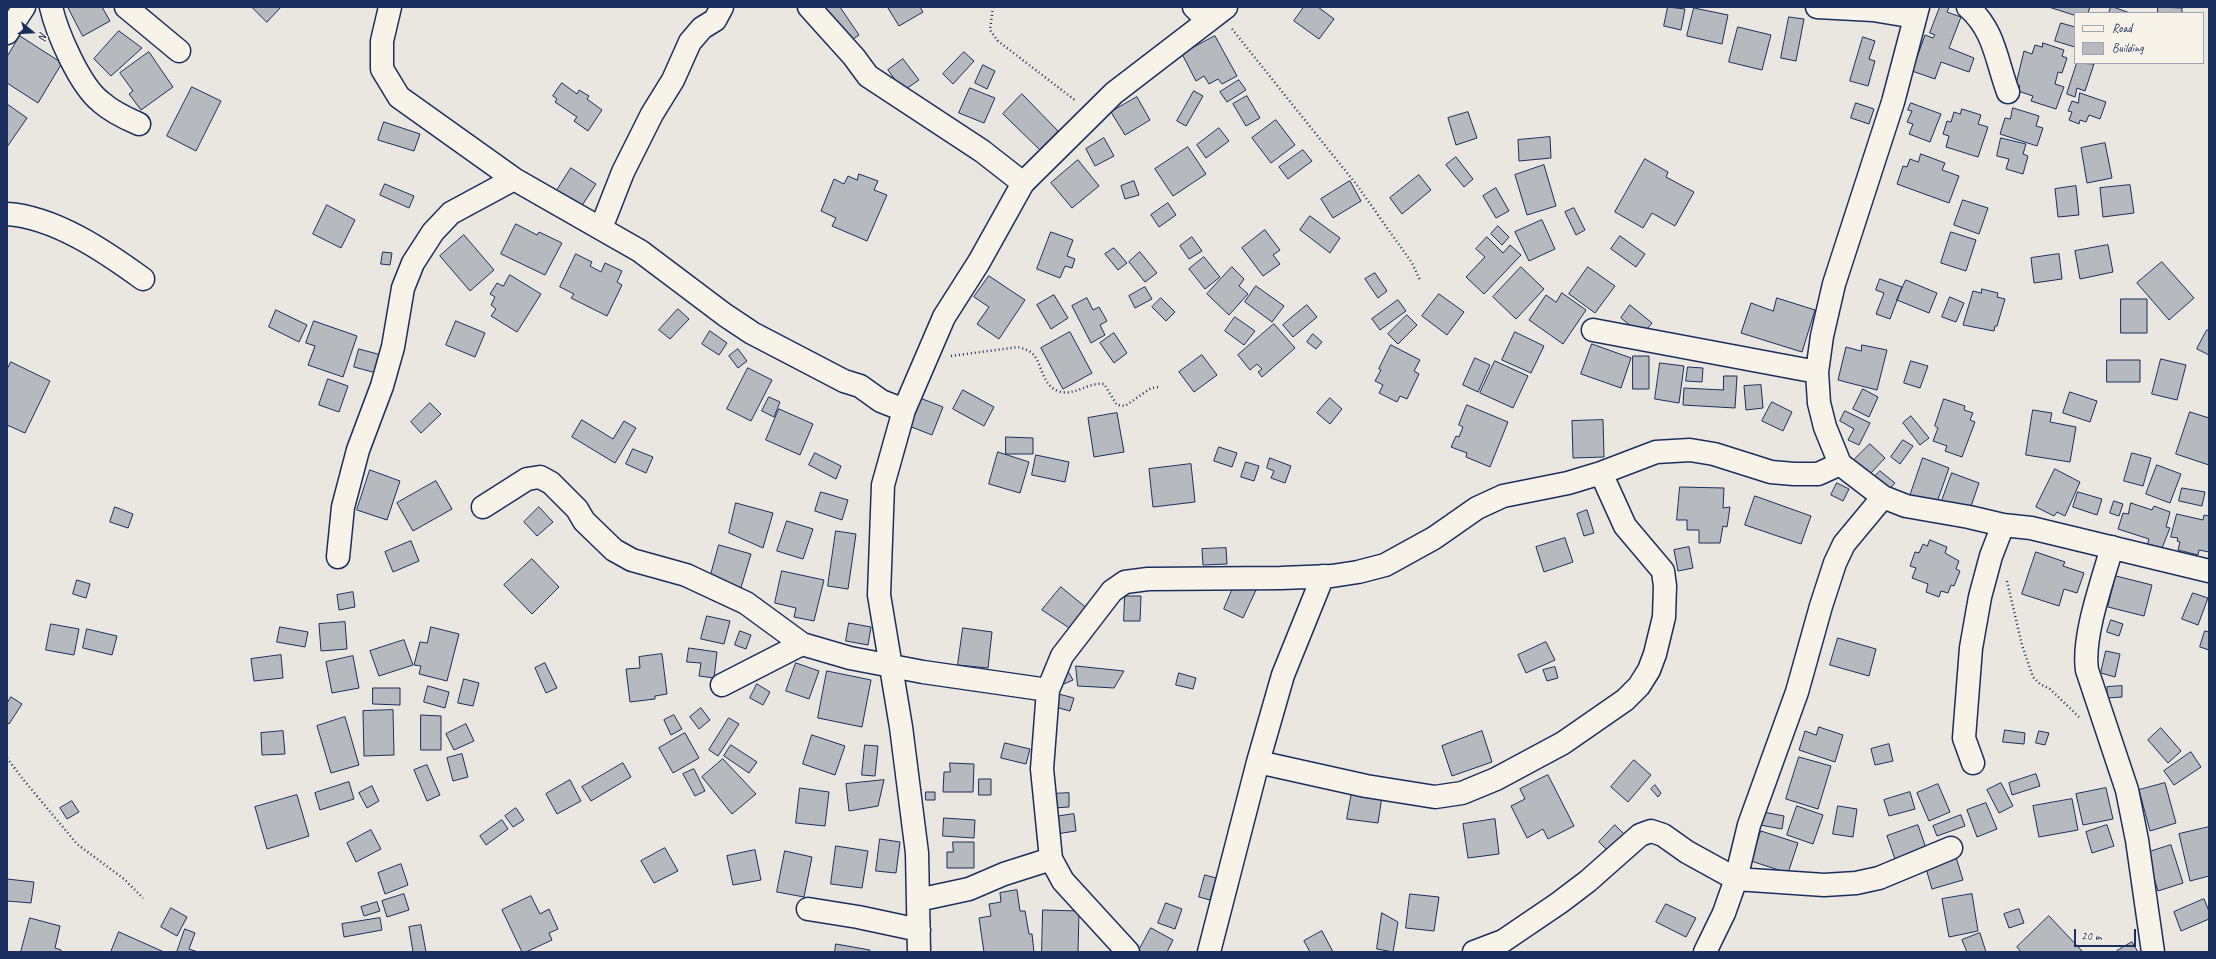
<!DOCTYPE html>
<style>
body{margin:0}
#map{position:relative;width:2216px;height:959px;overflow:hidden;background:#eae7e0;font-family:Caveat,sans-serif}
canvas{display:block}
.frame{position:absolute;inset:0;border:8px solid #1b2f5e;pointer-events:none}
.legend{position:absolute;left:2074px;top:12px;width:130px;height:52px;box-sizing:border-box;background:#f7f3e8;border:1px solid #9fa5b1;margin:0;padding:5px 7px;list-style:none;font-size:12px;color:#1b2f5e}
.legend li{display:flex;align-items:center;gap:8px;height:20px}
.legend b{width:20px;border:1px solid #9fa5b1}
.north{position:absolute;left:12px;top:12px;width:40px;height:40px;-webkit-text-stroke:3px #f7f3e8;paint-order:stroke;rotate:108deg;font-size:11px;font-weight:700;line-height:16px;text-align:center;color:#1b2f5e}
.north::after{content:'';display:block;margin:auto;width:14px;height:18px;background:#1b2f5e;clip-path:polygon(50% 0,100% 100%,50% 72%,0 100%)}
.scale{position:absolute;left:2074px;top:929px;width:62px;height:18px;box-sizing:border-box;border:2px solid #1b2f5e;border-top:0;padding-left:5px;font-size:12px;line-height:14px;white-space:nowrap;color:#1b2f5e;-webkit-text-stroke:3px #f7f3e8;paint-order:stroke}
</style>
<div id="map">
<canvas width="2216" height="959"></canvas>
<div class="frame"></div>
<ul class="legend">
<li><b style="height:5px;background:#f7f3e8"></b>Road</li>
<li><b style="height:11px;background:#b6babf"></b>Building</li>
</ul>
<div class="north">N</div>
<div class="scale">20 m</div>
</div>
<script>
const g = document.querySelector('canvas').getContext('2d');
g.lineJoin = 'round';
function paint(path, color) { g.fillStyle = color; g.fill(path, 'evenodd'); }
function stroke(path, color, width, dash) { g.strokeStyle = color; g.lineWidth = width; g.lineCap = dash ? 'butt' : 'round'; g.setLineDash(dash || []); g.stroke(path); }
const building = new Path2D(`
 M68,7H102L110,21L83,36Z
 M252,7H281L267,22Z
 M824,7H840L859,35L847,43L822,8Z
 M920,7L923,12L899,26L888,8Z
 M1304,7H1318L1334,19L1319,39L1294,21Z
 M1668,7L1685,9L1681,30L1664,26Z
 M1940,7H1949L1947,12L1961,17L1949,48L1974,58L1969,72L1941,62L1935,79L1912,71L1925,35L1933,38L1935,35L1930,33Z
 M2049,7H2090L2088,13H2075V15Z
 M2111,7H2113L2130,13H2109Z
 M2158,7L2182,8V13H2158Z
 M1694,8L1728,15L1722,44L1687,36Z
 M1789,17L1804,19L1796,61L1781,58Z
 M2061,23L2075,27V47L2055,41Z
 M1738,27L1771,35L1762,70L1729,62Z
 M119,31L142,48L111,76L94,59Z
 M20,36L62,63L38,103L7,83V57Z
 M1215,36L1237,76L1222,84L1218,79L1209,84L1204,76L1196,81L1182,54Z
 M1863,37L1875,41L1869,59L1875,61L1868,86L1850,81Z
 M2043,43L2064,50L2062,56L2067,58L2062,73L2058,72L2055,84L2064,87L2056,109L2031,101L2033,96L2018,91L2020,86L2016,84L2024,51L2032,54L2035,45L2042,47Z
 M149,52L173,87L141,110L129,94L133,91L120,73Z
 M964,52L974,61L953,84L943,74Z
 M903,59L919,80L903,91L888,70Z
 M2077,63L2094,64L2085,91L2077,88L2075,97L2067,94Z
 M983,65L995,71L987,89L975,83Z
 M1239,80L1246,90L1227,102L1220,92Z
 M562,83L577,94L579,90L589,96L587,99L602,110L588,131L574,121L577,117L555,102L557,99L553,96Z
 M192,87L221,101L196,151L167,136Z
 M970,88L995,98L984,123L959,113Z
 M1194,91L1203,96L1186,126L1177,121Z
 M2080,93L2106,102L2100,119L2089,115L2086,122L2080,120L2079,124L2069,120L2072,112L2068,111L2072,101L2078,103Z
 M1022,94L1058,131L1040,150L1003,114Z
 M1247,96L1260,118L1246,126L1233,104Z
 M1137,97L1150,120L1125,135L1111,112Z
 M1856,103L1874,109L1869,124L1851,118Z
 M1911,103L1941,114L1930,142L1909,134L1913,124L1907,122L1912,111L1908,110Z
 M7,104L27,118L7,147Z
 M2013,108L2039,116L2036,126L2043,128L2037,146L2000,134L2005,118L2010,119Z
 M1962,109L1981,115L1978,124L1988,127L1978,157L1946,147L1949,136L1943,134L1947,121L1951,122L1954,112L1960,114Z
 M1468,112L1477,138L1456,145L1448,118Z
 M1276,120L1295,145L1271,163L1252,138Z
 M384,122L420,134L414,151L378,140Z
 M1219,128L1229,141L1206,158L1197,145Z
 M1550,137L1551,158L1519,161L1518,140Z
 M1104,138L1114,156L1095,166L1086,149Z
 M2001,138L2026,144L2023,154L2028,156L2023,174L2006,169L2009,159L1997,156Z
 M2105,143L2112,178L2087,183L2081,148Z
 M1188,147L1206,174L1173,196L1155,169Z
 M1303,150L1312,161L1288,179L1279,167Z
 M1921,154L1945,163L1942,170L1959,176L1949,203L1897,184L1903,166L1907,167L1910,159L1918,162Z
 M1456,157L1473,179L1464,187L1446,165Z
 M1645,159L1668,172L1666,177L1694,192L1675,226L1652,213L1643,228L1615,212Z
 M1078,160L1099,186L1072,208L1051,183Z
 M1544,165L1556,206L1527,215L1515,175Z
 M571,168L596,184L581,207L556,192Z
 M859,174L878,181L874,190L887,195L867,241L832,226L836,218L821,211L834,179L844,184L848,176L857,180Z
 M1419,175L1431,190L1402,214L1390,198Z
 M1134,181L1139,195L1125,199L1121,186Z
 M1350,181L1361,201L1333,218L1321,199Z
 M385,184L414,196L409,208L380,195Z
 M2130,185L2134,213L2103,217L2100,188Z
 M2076,186L2079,215L2058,217L2055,189Z
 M1496,188L1509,211L1496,218L1483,196Z
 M1963,200L1988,208L1979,234L1954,225Z
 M1168,203L1176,215L1159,227L1151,215Z
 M327,205L355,220L341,248L313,234Z
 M1574,208L1585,230L1576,235L1565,212Z
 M1310,216L1340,238L1330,253L1300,230Z
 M1542,220L1555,249L1529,261L1515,232Z
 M516,224L537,235L539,232L562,243L545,275L501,254Z
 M1498,226L1509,237L1502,245L1491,234Z
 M1265,230L1280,250L1273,255L1280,264L1263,276L1242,248Z
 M1051,232L1073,240L1067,256L1075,259L1072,268L1065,266L1060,278L1037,269Z
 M1951,232L1976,240L1966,271L1941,263Z
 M464,235L494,270L470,291L440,256Z
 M1620,236L1645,254L1636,267L1611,249Z
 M1192,237L1202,251L1189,259L1180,246Z
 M1487,237L1503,253L1510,245L1521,255L1484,294L1466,277L1485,257L1476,249Z
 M2108,245L2113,272L2080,279L2075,251Z
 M1114,248L1127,263L1118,270L1105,254Z
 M383,252L392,253L390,265L381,264Z
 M1140,252L1157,273L1145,282L1129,262Z
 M576,254L592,262L590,266L601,272L605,263L622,271L617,282L622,285L607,316L571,298L574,294L560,287Z
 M2059,254L2062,279L2034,283L2031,258Z
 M1204,257L1220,277L1205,289L1189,269Z
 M2162,262L2194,298L2169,320L2137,283Z
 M1232,267L1244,279L1239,286L1248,294L1229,315L1207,294Z
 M1521,267L1544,289L1516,319L1493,297Z
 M1588,267L1615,286L1595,313L1569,294Z
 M1375,273L1387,291L1378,298L1365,279Z
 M510,275L541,294L517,332L491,316L496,309L491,305L495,297L490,294L497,283L503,286Z
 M989,276L1025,300L999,339L977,324L989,307L974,297Z
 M1880,279L1902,287L1890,319L1876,314L1884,293L1876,290Z
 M1906,280L1937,293L1929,313L1897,300Z
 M1256,286L1284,306L1272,322L1245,302Z
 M1145,287L1152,299L1135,308L1129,296Z
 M1982,289L1998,293L1997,297L2005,299L1997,326H1995L1994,331L1963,325L1973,291L1981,293Z
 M1562,293L1586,310L1563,344L1529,320L1546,295L1556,302Z
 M1439,294L1464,312L1447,335L1422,316Z
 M1054,295L1068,318L1051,329L1037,305Z
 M1950,297L1964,303L1956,322L1942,317Z
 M1087,298L1093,310L1099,307L1107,321L1100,325L1105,335L1091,343L1072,306Z
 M1161,298L1175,312L1166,321L1152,307Z
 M1777,298L1815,310L1802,352L1741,333L1751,303L1773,311Z
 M2121,299H2147V333H2121Z
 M1398,300L1406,311L1380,330L1372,319Z
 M1307,305L1317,317L1293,337L1283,325Z
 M1630,305L1652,323L1642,335L1621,318Z
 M678,309L689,319L670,339L659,330Z
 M276,310L307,325L299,342L269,327Z
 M1407,315L1417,325L1398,344L1388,334Z
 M1235,317L1255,331L1244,345L1225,331Z
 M314,321L357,336L343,377L308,365L315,346L306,343Z
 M456,321L485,333L475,357L446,345Z
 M1274,324L1295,348L1262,377L1258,372L1262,369L1257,364L1250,370L1238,355Z
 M2207,330H2209V355L2197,349Z
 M710,331L727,343L719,355L702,344Z
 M1070,332L1092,373L1063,389L1041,348Z
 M1515,332L1544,346L1531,373L1502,360Z
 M1114,333L1127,353L1114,363L1100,343Z
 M1313,334L1322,342L1316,349L1307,342Z
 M1592,344L1631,358L1621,388L1581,374Z
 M1391,345L1420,360L1414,371L1419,374L1407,399L1400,396L1397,402L1379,393L1383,385L1375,381L1381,370L1379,369Z
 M1862,345L1887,350L1877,390L1838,380L1846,347L1861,351Z
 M359,349L385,356L380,374L354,367Z
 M738,349L747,361L738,368L729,356Z
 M1202,355L1217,375L1194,392L1179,372Z
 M1633,356H1649V389H1633Z
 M1475,358L1490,365L1478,392L1463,385Z
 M2161,359L2186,365L2177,400L2152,394Z
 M2107,360H2140V382H2107Z
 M1495,361L1528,376L1513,408L1480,393Z
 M1911,361L1928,366L1920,388L1904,383Z
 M11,362L50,381L25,433L7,425V370Z
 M1660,363L1684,366L1679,403L1655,399Z
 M1688,367L1703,368L1702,382L1686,381Z
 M748,368L772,380L751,421L727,409Z
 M1724,376H1737L1735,408L1683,405L1684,388L1723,390Z
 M328,379L348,386L339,412L319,405Z
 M1761,385L1763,408L1746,410L1744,386Z
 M1863,389L1878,397L1869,417L1853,409Z
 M963,390L994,407L984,426L953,409Z
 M2070,392L2097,401L2090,422L2063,413Z
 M769,397L780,402L774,417L762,411Z
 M920,398L943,407L932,435L909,426Z
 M1330,398L1342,409L1330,424L1317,413Z
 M1944,399L1965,406L1964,410L1973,413L1970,420L1975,422L1962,457L1945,451L1947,446L1933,441L1938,428L1935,426Z
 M1772,402L1792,412L1783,431L1762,421Z
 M430,403L441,414L421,433L411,422Z
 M1467,405L1508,422L1490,467L1466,457L1467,453L1451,447L1456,436L1459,437L1463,427L1459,425Z
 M779,409L813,424L800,455L766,440Z
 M2033,410L2052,413L2050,422L2076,427L2070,462L2026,455Z
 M1845,411L1870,423L1859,445L1848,440L1854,429L1840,421Z
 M2190,412L2209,418V465L2176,454Z
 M1117,413L1124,452L1094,457L1088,418Z
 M1911,416L1929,438L1920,445L1903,423Z
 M582,420L613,439L624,421L636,428L615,463L572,437Z
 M1603,420L1604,457L1573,458L1572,421Z
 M1006,437L1033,438V454H1006Z
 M1903,440L1913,446L1900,464L1891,457Z
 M1870,444L1885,458L1869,475L1854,460Z
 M1219,447L1237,453L1232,467L1214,461Z
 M633,449L653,457L646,473L626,464Z
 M998,452L1029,462L1020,493L989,484Z
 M815,453L841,466L836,479L809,465Z
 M2132,453L2151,458L2143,486L2124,481Z
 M1036,455L1069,462L1065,482L1032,475Z
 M1270,458L1291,466L1285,483L1271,478L1274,471L1267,468Z
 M1923,458L1949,468L1936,505L1910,496Z
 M1246,462L1259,466L1254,481L1241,477Z
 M1191,464L1195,502L1153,507L1149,469Z
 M2157,465L2181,474L2170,503L2146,494Z
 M2055,469L2080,482L2065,516L2057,512L2054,516L2036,507Z
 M370,470L400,481L387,520L357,510Z
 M1880,471L1895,483L1885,494L1871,481Z
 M1952,473L1979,483L1968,515L1940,506Z
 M436,481L452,509L413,531L397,503Z
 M1837,483L1849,489L1843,501L1831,495Z
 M1680,487L1724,488L1723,508L1730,507L1727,527L1723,526L1720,543H1699V530H1687V520H1677Z
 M2182,488L2205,492L2202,506L2179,501Z
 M821,492L848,500L842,520L815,511Z
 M2078,492L2102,499L2097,515L2073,507Z
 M1755,496L1811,516L1801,544L1745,525Z
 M2114,501L2123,504L2119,516L2110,513Z
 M736,503L773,513L763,548L729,533Z
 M2131,503L2152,510L2154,506L2170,512L2166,527L2170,528L2160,553L2146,549L2149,539L2118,529L2123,513L2128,514Z
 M115,507L133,514L128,528L110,522Z
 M539,507L553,522L537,536L524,522Z
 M1587,510L1594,533L1584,536L1577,514Z
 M2177,514L2203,520L2204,515L2209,516V552L2199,550L2198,555L2178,550L2180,542L2177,541L2178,538L2171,537Z
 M787,521L813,529L803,559L777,551Z
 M836,531L856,534L848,589L828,586Z
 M1565,538L1573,562L1544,572L1536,547Z
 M1930,540L1947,547L1945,553L1959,561L1956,569L1960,571L1954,586L1951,585L1948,593L1941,591L1939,597L1926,592L1928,584L1912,578L1916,568L1910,566L1915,552L1919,553L1923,544L1927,546Z
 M411,541L419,561L393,572L385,552Z
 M719,545L751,554L740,591L709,582Z
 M1689,547L1693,568L1678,571L1674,550Z
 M1226,548L1227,564L1203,565L1202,549Z
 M2036,552L2065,562L2063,566L2084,573L2077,593L2064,589L2059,606L2022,594Z
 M532,559L559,587L532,614L504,585Z
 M782,571L824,580L814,621L794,617L796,608L775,603Z
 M2116,576L2152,585L2144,616L2108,607Z
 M77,580L90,584L86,598L73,594Z
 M1236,581L1256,590L1243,618L1224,609Z
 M1061,587L1089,610L1077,633L1042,610Z
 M353,592L355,607L339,610L337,595Z
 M2193,593L2208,598L2198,625L2182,619Z
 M1125,596H1141L1140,621H1124Z
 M707,616L730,621L724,644L701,639Z
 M2111,620L2123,624L2119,636L2107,632Z
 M345,622L347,649L321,651L319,624Z
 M849,623L871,627L868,645L846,641Z
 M51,624L79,629L74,655L46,650Z
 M280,627L308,632L305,647L277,642Z
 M431,627L459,634L447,681L419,674L421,666L414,665L420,642L427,643Z
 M963,628L992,632L988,668L958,665Z
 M87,629L117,636L112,655L83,648Z
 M740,631L751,635L746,649L735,645Z
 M2205,631L2209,632V650L2200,647Z
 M1838,638L1876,649L1869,676L1830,665Z
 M404,640L413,665L379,676L370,651Z
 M1546,642L1555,660L1526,673L1518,655Z
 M689,648L717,652L714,678L699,676L701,663L687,662Z
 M2106,651L2120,654L2115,677L2101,673Z
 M662,654L667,694L655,696V699L630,702L626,669L640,668L639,657Z
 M281,655L283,678L254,681L251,659Z
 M353,656L359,688L332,693L326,662Z
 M545,663L557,688L546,693L535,668Z
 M796,663L819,671L809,699L786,691Z
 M1076,666L1124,671L1114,688L1078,686Z
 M1555,667L1558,678L1547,681L1543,670Z
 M827,671L871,680L862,727L818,718Z
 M1069,673L1073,680L1064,684L1060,676Z
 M1179,673L1196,678L1193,689L1176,685Z
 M464,679L479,683L473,706L458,703Z
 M757,684L770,692L763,705L750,698Z
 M428,686L449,692L445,708L424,702Z
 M2122,686V697L2107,698V687Z
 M373,688H400V705L373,704Z
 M1051,692L1074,698L1070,711L1048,705Z
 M11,697L22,704L9,724L7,722V704Z
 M701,708L710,720L699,729L690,717Z
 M393,710L394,755L364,756L363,711Z
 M421,715L441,716V750H421Z
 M674,715L682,729L671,735L664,720Z
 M345,717L359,765L331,773L317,726Z
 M729,718L739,724L718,756L709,750Z
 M466,724L474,741L454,750L446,734Z
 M1819,727L1843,735L1835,762L1799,750L1805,731L1816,735Z
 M2161,728L2181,751L2168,763L2148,740Z
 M2005,730L2025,733L2024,744L2003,742Z
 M283,731L285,754L262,755L261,733Z
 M1482,731L1492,762L1452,776L1442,746Z
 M2039,731L2049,733L2045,745L2036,743Z
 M685,733L699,758L673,773L659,748Z
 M812,735L845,746L835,775L803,764Z
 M1005,743L1030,749L1026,764L1001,758Z
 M1889,744L1893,761L1875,765L1871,749Z
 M731,745L757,762L749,773L724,756Z
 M865,745L878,746L875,776L862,775Z
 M2191,752L2201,767L2174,785L2164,771Z
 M462,754L468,777L453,781L447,758Z
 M1799,757L1831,766L1818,809L1786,799Z
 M723,759L756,794L732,814L702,777Z
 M1634,760L1651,775L1628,802L1611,787Z
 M623,763L631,777L591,801L582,787Z
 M950,763L974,764L973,792H943L944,772H950Z
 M427,765L440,795L427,801L414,770Z
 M694,769L705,791L695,796L683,774Z
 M2036,774L2040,786L2012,795L2009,783Z
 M1548,775L1574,826L1548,839L1543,829L1527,838L1511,806L1525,799L1520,789Z
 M979,779H991V795H979Z
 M570,780L581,801L557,814L546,794Z
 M884,780L878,806L849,811L846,784Z
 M349,782L354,799L320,810L315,793Z
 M2001,783L2013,806L1999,813L1987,790Z
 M2165,783L2176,823L2150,831L2139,790Z
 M1938,784L1950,812L1929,821L1917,793Z
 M1655,785L1661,793L1658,797L1651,789Z
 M372,786L379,801L367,808L359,793Z
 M800,788L829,792L825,826L796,823Z
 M2106,788L2113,819L2083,825L2076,794Z
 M926,792H935V800H926Z
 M1352,792L1382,796L1378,823L1347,819Z
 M1910,792L1915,809L1889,816L1884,800Z
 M1069,793V807L1053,808L1052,794Z
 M297,795L309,836L267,849L255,807Z
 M2072,799L2078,830L2039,837L2033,806Z
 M72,801L79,812L67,819L60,808Z
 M1986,803L1997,829L1977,837L1967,810Z
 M1797,806L1823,815L1813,844L1787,835Z
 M1838,806L1857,809L1853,837L1833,834Z
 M516,808L524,820L513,827L505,816Z
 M1763,812L1784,816L1782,829L1760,825Z
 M1074,814L1076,831L1056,834L1054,817Z
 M1961,815L1965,826L1937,836L1933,826Z
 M944,818L975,820L974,838L943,836Z
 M1495,819L1499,854L1468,858L1463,824Z
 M502,820L508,829L486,845L480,836Z
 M1615,825L1627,837L1610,853L1599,842Z
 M1918,825L1927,851L1896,862L1887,836Z
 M2107,825L2114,846L2092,853L2086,832Z
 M2209,827V876L2190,881L2179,834Z
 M371,830L381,849L356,862L347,843Z
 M1761,831L1798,843L1788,873L1751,861Z
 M880,839L900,842L896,873L876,871Z
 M953,842H974V868H947V852H953Z
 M2171,845L2183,883L2158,891L2146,853Z
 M836,846L868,851L862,888L831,884Z
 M665,848L678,871L654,883L641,861Z
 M755,850L761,880L733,885L727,856Z
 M785,851L812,857L804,897L777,892Z
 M1956,857L1963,880L1932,889L1925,865Z
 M401,864L408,885L385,894L378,873Z
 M1205,875L1216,878L1210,900L1199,897Z
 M7,879L34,882L31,903L7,901Z
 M1017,890L1020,911H1025L1029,934H1032L1034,952H984L979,918L991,916L989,904L1001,902L1000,893Z
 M404,894L409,910L387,917L382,901Z
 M1410,894L1439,897L1434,931L1406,928Z
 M1972,894L1978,931L1949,937L1942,899Z
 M531,896L540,914L549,909L558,929L549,933L552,940L526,952H522L502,910Z
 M2204,899L2209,911V919L2181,931L2174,912Z
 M377,902L380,911L364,916L361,907Z
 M1166,903L1182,909L1175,929L1158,923Z
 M1666,904L1696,918L1686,937L1656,922Z
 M171,908L187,917L177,936L161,927Z
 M2019,909L2024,923L2009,928L2004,914Z
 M1043,910L1079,911L1078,952H1042Z
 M1382,913L1398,922L1393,952L1377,949Z
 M2049,916L2083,952H2021L2017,947Z
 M30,918L60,926L55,948L61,950V952H21Z
 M380,918L382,930L344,937L342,924Z
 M421,925L426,952H413L409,927Z
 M1151,928L1173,940L1167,952H1138Z
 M185,929L195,933L189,949L198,952H177Z
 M1322,931L1333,952H1310L1304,941Z
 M119,932L164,952H111Z
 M1980,933L1986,952H1967L1962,940Z
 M2132,942L2138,952H2118L2117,951Z
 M836,944L870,950L869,952H835Z`);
const path = new Path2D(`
 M993,7L990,30L998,41L1076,101
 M1232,29L1356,184L1412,263L1420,280
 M951,356L1018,347C1025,349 1032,351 1036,358C1043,370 1044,388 1061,392C1077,395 1088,382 1104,384L1117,405L1125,406L1151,388L1159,387
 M2007,581L2022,645L2033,677L2040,684L2050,689L2079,717
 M7,758L22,778L77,844L124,879L143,898`);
const minor = new Path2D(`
 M51,7C57,33 80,86 101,102C112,112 125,118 139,124
 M126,7L179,51
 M390,7L382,41V69L399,97L514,179L640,251L725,315L752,333L844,381L860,386L881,401L904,410
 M809,7L854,57L868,76L982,151L1023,183
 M1194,7L1208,21
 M1817,7L1873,10L1915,17
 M1918,7L1893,102L1834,284L1822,336L1817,372L1819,403L1825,427L1840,464L1883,497L1906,506L1969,517L2003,525L2031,528L2209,571
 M1968,7C1995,31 1996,60 2008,92
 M7,33L24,7
 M7,214C55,217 106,252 143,279
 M601,228L623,172L652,114L673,80L690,42L702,28L715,20L722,7
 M1593,330L1817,372
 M483,507L527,479L540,477L551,483L577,509L584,521L614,550L632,560L686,575L746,603L802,644L850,658L923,672L1048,690
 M2112,547C2103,580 2082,636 2087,670L2127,790L2137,840L2153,952
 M338,557L343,507L358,450L382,386L393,347L403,288L413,263L433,232L451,213L514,179
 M722,685L802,644
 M1258,762L1366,786L1435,797L1462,793L1496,779L1563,743L1625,700L1639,686L1649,670L1655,654L1664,617L1665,586L1663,571L1625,526L1601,473
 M1973,763L1964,738L1971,648L1980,597L1991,556L2003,525
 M918,900L969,889L1004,874L1051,859
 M808,909L858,917L919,930
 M919,952L917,853L901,727L879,595L883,485L904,410L944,317L979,262L1023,183L1114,93L1226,7
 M1128,952L1063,881L1051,859L1042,769L1048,690L1062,656L1112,591L1125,582L1148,579L1281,578L1332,576L1358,572L1385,565L1434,538L1477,508L1503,496L1568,483L1601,473L1656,452L1690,450L1714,454L1771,472L1794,474H1818L1840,464
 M1209,952L1258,762L1283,675L1323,576
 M1474,952L1503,941L1559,903L1588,881L1640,835L1651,831L1663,835L1687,852L1736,879L1824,885L1856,883L1879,878L1951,848
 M1705,952L1724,913L1736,879L1749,825L1797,692L1821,606L1835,563L1844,544L1883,497`);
paint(building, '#b6babf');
stroke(building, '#1b2f5e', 1);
stroke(minor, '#1b2f5e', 25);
stroke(path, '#1b2f5e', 2.5, [1, 3]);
stroke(minor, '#f7f3e8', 22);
</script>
